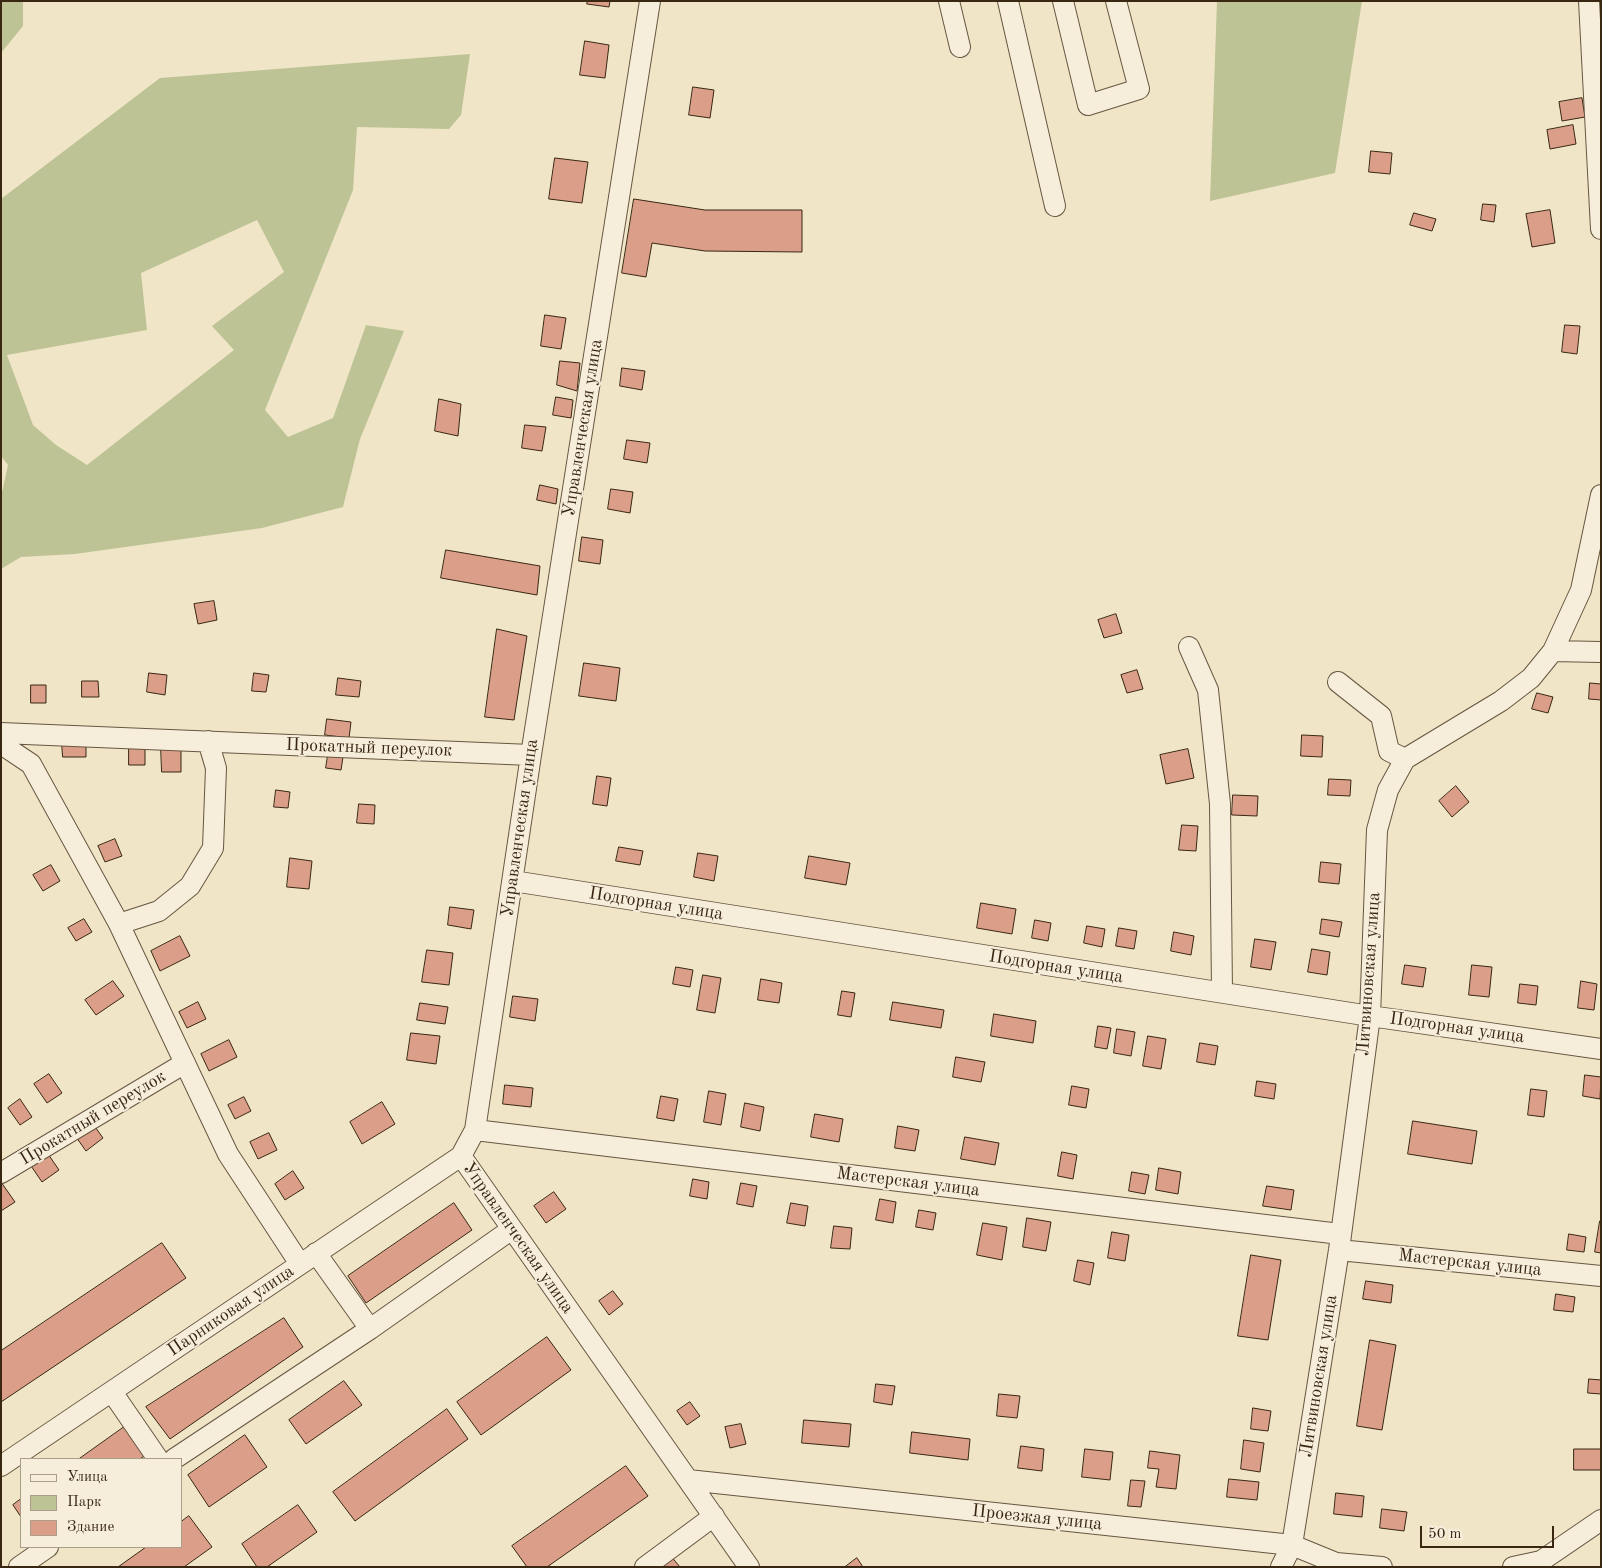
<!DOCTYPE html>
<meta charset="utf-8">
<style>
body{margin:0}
#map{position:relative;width:1602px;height:1568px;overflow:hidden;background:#f1e5c8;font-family:"Old Standard TT",serif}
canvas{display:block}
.frame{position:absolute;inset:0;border:2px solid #392712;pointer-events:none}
.legend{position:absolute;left:20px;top:1458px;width:162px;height:90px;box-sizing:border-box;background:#f6eedb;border:1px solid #aa9e8b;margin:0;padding:6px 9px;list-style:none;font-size:15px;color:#392712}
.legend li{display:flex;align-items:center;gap:10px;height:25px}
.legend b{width:25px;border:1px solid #aa9e8b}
.scale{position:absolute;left:1420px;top:1526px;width:134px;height:22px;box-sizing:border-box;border:2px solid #392712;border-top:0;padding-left:6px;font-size:15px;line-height:18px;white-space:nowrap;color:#392712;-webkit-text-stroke:4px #f6eedb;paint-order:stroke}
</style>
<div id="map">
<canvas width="1602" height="1568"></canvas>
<div class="frame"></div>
<ul class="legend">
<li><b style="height:6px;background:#f6eedb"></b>Улица</li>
<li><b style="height:14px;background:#bdc394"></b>Парк</li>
<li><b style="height:14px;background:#da9e89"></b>Здание</li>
</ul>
<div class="scale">50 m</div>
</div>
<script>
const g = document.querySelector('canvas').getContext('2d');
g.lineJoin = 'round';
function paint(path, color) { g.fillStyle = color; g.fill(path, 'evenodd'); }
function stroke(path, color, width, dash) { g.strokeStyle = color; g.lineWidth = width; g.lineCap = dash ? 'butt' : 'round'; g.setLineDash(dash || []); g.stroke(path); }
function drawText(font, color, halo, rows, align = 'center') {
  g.font = font + ' "Old Standard TT",serif'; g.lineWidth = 4; g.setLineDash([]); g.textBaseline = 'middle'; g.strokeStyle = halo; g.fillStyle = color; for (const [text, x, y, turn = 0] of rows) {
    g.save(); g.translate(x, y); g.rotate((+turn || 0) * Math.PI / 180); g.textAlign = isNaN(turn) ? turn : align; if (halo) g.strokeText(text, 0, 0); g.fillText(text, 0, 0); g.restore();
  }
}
const green = new Path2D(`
 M1,1H23V26L1,53Z
 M1217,1H1362L1335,173L1210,201Z
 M470,54L461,115L449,129L357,127L353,190L265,410L288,437L333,418L366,325L404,331L360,439L343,507L262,528L75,554L21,557L1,569V497L8,465L1,456V199L160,78ZM257,220L284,272L212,326L234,350L87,465L56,445L33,425L7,355L147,330L141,273Z`);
const building = new Path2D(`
 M588,1H610L609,7L587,4Z
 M585,41L609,45L605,78L580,75Z
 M693,87L714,90L710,118L689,115Z
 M1582,98L1585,117L1562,121L1559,102Z
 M1573,125L1576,144L1550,149L1547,130Z
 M1371,151L1392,153L1390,174L1369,172Z
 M555,158L588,162L582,203L549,199Z
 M634,199L705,210H802V252L705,251L652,243L646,277L622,273Z
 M1483,204L1496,205L1494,222L1481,220Z
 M1550,210L1555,243L1532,247L1526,214Z
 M1414,213L1436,219L1432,231L1410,225Z
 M545,315L566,318L561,349L541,346Z
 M1565,325L1580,326L1577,354L1562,352Z
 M560,361L580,363L577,391L557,385Z
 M622,368L645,371L642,390L620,386Z
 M556,397L573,400L571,418L553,415Z
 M439,399L461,404L458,436L435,431Z
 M525,425L546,427L542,451L522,448Z
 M627,440L650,443L647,463L624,459Z
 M540,485L558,489L556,504L537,500Z
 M611,489L633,492L630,513L608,509Z
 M582,537L603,540L600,564L579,561Z
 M446,550L540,566L537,595L441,578Z
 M214,601L217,620L198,624L194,604Z
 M1116,614L1122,633L1104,638L1098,620Z
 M497,629L527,636L514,720L485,717Z
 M584,663L620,668L616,701L579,696Z
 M1137,670L1143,689L1127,693L1121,675Z
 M149,673L167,675L165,695L147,692Z
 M254,673L269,675L266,692L252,691Z
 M338,678L361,681L359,697L336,695Z
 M82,681H98L99,697H82Z
 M1590,683L1601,684V700L1589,699Z
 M31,685H46V703H31Z
 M1537,693L1553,697L1548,713L1532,709Z
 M327,719L351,722L349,738L325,735Z
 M1302,735L1323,736L1322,757L1301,756Z
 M62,743H86V757H63Z
 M129,744H145V765H129Z
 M161,748H181V772H162Z
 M1188,749L1194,778L1166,784L1160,755Z
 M328,755L343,757L341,770L326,768Z
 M597,776L611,778L607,806L593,804Z
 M1329,779L1351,780L1350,796L1328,795Z
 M1456,786L1469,802L1452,817L1439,801Z
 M276,790L290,792L288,808L274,807Z
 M1233,795L1258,796L1257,816L1232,815Z
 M359,804L375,805L374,824L357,823Z
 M1182,825L1198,826L1196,851L1179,850Z
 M115,839L122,856L105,862L98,846Z
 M619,847L643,851L640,865L616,861Z
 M698,853L718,856L714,881L694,877Z
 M809,856L850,863L846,885L805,878Z
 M290,858L312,861L309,889L287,887Z
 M1321,862L1341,864L1339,884L1319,882Z
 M51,865L60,881L43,891L33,875Z
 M981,903L1016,909L1012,934L977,928Z
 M450,907L474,910L471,929L448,925Z
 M84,919L92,932L76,941L68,928Z
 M1322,919L1342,922L1339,937L1320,934Z
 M1035,920L1051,923L1048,941L1032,938Z
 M1087,926L1105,929L1102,947L1084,943Z
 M1119,928L1137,931L1134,949L1116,946Z
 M1174,932L1194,936L1191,955L1171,951Z
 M180,936L190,956L160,971L151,951Z
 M1255,939L1276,942L1271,970L1251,967Z
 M1312,949L1330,952L1327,975L1308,972Z
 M427,950L453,953L449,985L422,982Z
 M1405,965L1426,968L1423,987L1402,984Z
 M1472,965L1492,967L1489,997L1469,995Z
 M676,967L693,970L690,987L673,984Z
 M703,975L721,978L715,1013L697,1010Z
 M761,979L782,983L779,1003L758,1000Z
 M113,981L124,996L96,1015L85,1000Z
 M1581,981L1597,984L1594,1010L1578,1008Z
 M1520,984L1538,986L1536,1005L1518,1003Z
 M842,991L855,993L851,1017L838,1015Z
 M513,996L538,999L535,1021L510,1017Z
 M198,1002L206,1019L187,1028L179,1012Z
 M893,1002L944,1010L941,1028L890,1020Z
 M420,1003L448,1007L445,1024L417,1020Z
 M994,1014L1036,1021L1033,1043L991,1036Z
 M1098,1026L1111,1028L1107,1049L1095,1047Z
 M1117,1029L1135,1032L1131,1056L1114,1053Z
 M411,1033L440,1036L436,1064L407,1060Z
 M1148,1036L1166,1039L1161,1069L1143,1066Z
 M229,1040L237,1057L209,1071L201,1054Z
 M1200,1043L1218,1046L1215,1065L1197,1062Z
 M956,1057L985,1062L981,1082L953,1077Z
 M49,1074L62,1093L47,1103L34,1084Z
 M1585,1075L1601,1077L1600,1099L1583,1096Z
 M1257,1081L1276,1084L1274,1099L1255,1096Z
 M505,1085L533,1088L531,1107L503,1104Z
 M1072,1086L1089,1089L1086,1108L1069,1105Z
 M1531,1089L1547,1091L1544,1117L1528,1115Z
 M709,1091L726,1094L721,1125L704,1122Z
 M661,1096L678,1099L674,1121L657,1118Z
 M244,1097L251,1111L235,1119L228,1105Z
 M20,1099L32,1117L20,1125L8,1108Z
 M382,1102L395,1124L362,1144L350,1122Z
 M745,1103L764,1107L760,1131L741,1127Z
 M815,1114L843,1119L839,1142L811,1137Z
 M1413,1121L1477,1131L1472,1164L1408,1154Z
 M93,1124L103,1138L86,1151L76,1137Z
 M898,1126L919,1130L915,1151L895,1148Z
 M269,1133L277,1150L258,1159L250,1142Z
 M965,1137L999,1143L995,1165L961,1159Z
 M46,1151L59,1170L42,1182L29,1163Z
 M1062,1152L1077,1155L1073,1179L1058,1176Z
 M1159,1168L1181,1172L1178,1194L1156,1190Z
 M293,1171L304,1188L285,1200L275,1184Z
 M1132,1172L1149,1175L1145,1194L1129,1191Z
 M693,1179L709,1182L707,1199L690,1196Z
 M1,1182L15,1202L1,1211Z
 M741,1183L757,1186L753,1207L737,1204Z
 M1267,1186L1294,1190L1291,1210L1263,1206Z
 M554,1192L566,1209L546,1223L534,1206Z
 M880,1199L896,1202L893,1223L876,1220Z
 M454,1203L472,1230L366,1303L348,1276Z
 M791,1203L808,1206L805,1226L787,1223Z
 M919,1210L936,1213L933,1230L916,1227Z
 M1027,1218L1051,1222L1046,1251L1023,1247Z
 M1600,1221H1601V1253L1595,1252Z
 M983,1223L1007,1227L1002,1260L977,1255Z
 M834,1226L852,1228L850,1249L831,1248Z
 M1112,1232L1129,1235L1125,1261L1108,1258Z
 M1569,1234L1586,1237L1584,1252L1567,1250Z
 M162,1243L186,1278L1,1402V1351Z
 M1251,1255L1281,1260L1268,1340L1238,1336Z
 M1078,1260L1094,1263L1090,1285L1074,1281Z
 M1366,1281L1393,1285L1391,1303L1363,1299Z
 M613,1291L623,1304L609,1315L599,1301Z
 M1556,1294L1575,1297L1573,1312L1554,1310Z
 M284,1318L303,1347L170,1439L146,1407Z
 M547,1337L571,1370L481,1435L457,1402Z
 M1370,1340L1396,1345L1382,1430L1357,1426Z
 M1589,1379L1601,1380V1394L1588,1393Z
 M344,1381L362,1405L306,1444L289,1420Z
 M876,1384L895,1386L892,1405L874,1402Z
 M999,1394L1020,1396L1017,1418L997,1416Z
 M690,1402L700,1416L687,1425L677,1411Z
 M1253,1408L1271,1411L1268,1431L1251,1429Z
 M447,1409L468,1439L355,1521L333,1492Z
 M804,1420L851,1424L849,1447L802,1443Z
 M741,1424L746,1444L730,1448L725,1427Z
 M127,1425L147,1454L140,1459H79Z
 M912,1432L970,1439L968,1460L910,1453Z
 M245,1435L267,1467L209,1507L188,1475Z
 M1244,1440L1264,1443L1260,1472L1241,1469Z
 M1021,1446L1044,1449L1042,1471L1018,1468Z
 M1085,1449L1113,1452L1110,1480L1082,1477Z
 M1574,1449H1601V1470H1574Z
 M1150,1451L1180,1455L1176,1489L1156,1487L1159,1469L1148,1468Z
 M626,1466L648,1496L547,1567H527L512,1546Z
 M1229,1479L1259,1482L1257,1500L1227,1497Z
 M1131,1480L1145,1481L1141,1507L1128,1506Z
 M1336,1493L1364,1496L1362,1517L1334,1514Z
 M21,1499V1517L13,1505Z
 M298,1505L317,1532L267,1567H257L242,1544Z
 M1382,1509L1407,1512L1404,1531L1380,1528Z
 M189,1516L212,1547L184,1567H118L146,1547H181V1522Z
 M670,1555L680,1567H655Z
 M857,1558L863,1567H845Z`);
const minor = new Path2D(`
 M949,1L960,47
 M1008,1L1055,206
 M1063,1L1088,105L1139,89L1116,1
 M1589,1L1601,229
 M1189,647L1208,690L1220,804L1222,992
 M1553,651L1601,652
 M1338,682L1381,716L1389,751L1405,759
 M1,733L531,755
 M1,744L31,764L119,924L228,1154L300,1264
 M513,881L1370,1016L1601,1049
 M119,924L159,911L190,886L213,848L216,768L208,741
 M475,1130L1340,1234
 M461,1156L749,1567
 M1,1173L185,1063
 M1339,1250L1601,1276
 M316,1253L370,1329
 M112,1392L158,1459
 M174,1459L370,1329L512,1229
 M1,1466L461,1156L475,1130L531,755L650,1
 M688,1480L1292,1545L1336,1563L1382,1567
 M19,1567L48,1547
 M645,1567L714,1516
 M1281,1567L1292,1545L1339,1250L1370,1016L1377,830L1388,790L1405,759L1501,701L1531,678L1553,651L1581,590L1601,495
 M1513,1567L1541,1561L1601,1520`);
const streetNames = [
 ["Управленческая улица",583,428,-81],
 ["Прокатный переулок",369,748,2],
 ["Управленческая улица",520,828,-82],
 ["Подгорная улица",656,904,9],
 ["Подгорная улица",1056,967,9],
 ["Литвиновская улица",1369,974,-86],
 ["Подгорная улица",1457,1028,8],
 ["Прокатный переулок",93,1118,-31],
 ["Мастерская улица",908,1182,7],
 ["Управленческая улица",518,1238,55],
 ["Мастерская улица",1470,1263,6],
 ["Парниковая улица",231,1311,-34],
 ["Литвиновская улица",1319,1376,-81],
 ["Проезжая улица",1037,1518,6]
];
paint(green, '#bdc394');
paint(building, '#da9e89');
stroke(building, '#392712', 1);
stroke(minor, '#675640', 22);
stroke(minor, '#f6eedb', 20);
drawText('18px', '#392712', '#f6eedb', streetNames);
</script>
